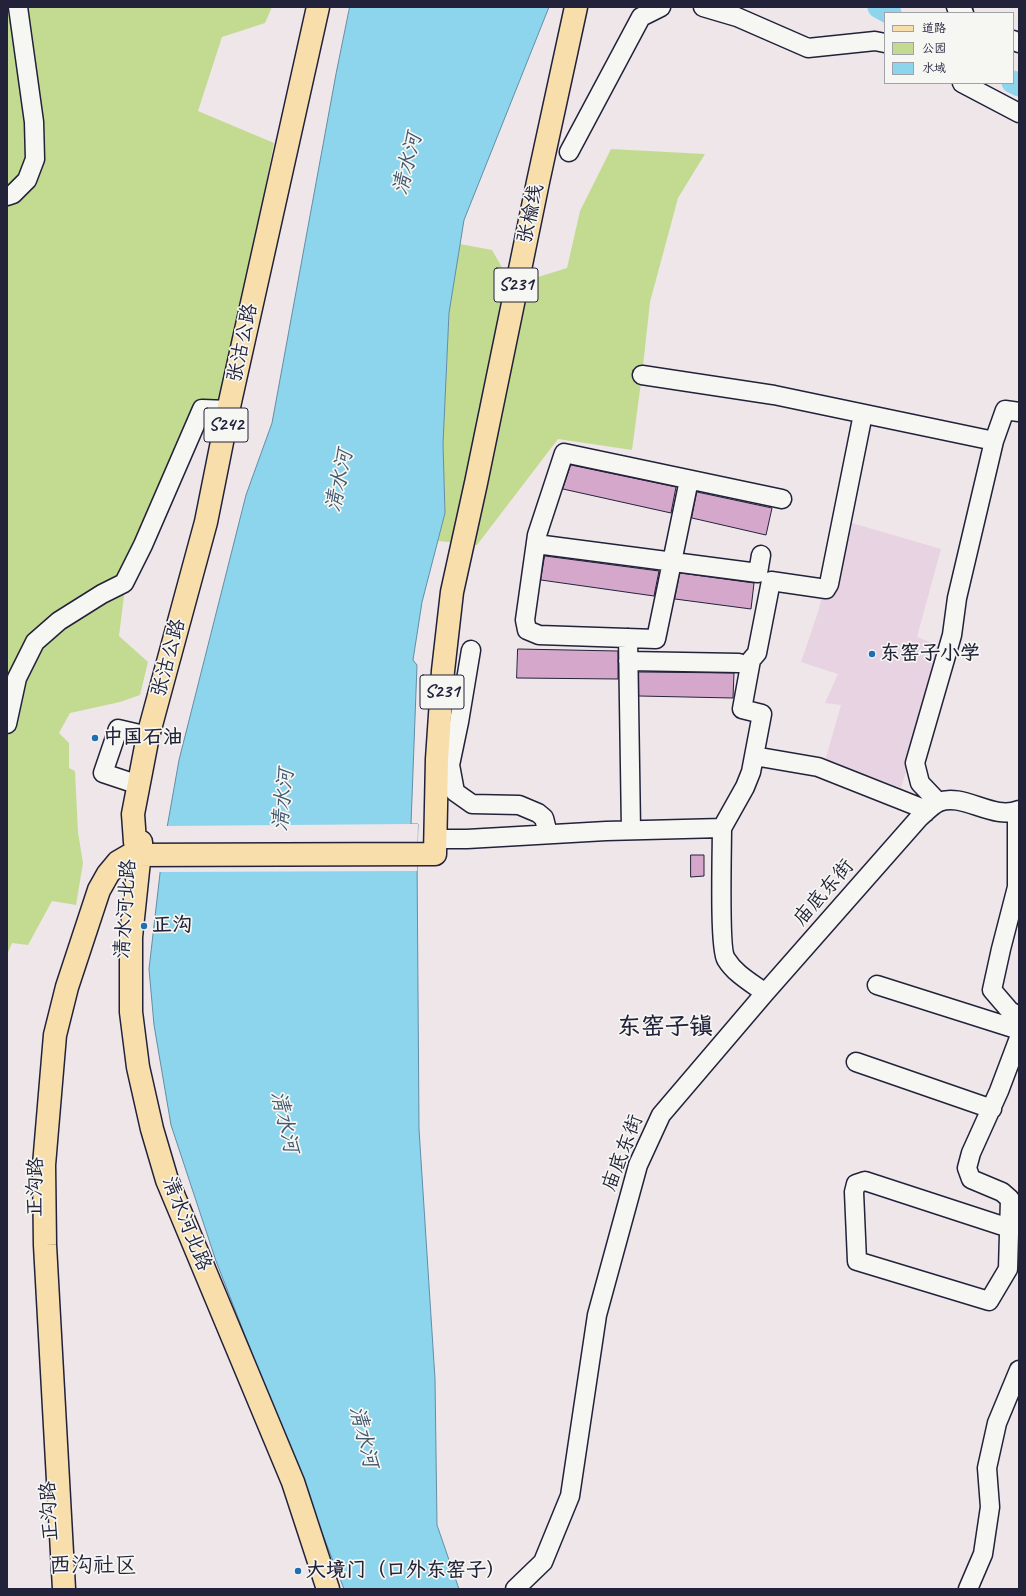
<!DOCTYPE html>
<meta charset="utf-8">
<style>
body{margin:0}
#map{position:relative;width:1026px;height:1596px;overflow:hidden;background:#efe6ea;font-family:Caveat,"LXGW WenKai TC",sans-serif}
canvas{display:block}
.frame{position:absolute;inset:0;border:8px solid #22223b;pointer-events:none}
.legend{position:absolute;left:884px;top:12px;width:130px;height:72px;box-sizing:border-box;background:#f6f6f2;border:1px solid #a1a1a9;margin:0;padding:5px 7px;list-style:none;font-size:12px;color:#22223b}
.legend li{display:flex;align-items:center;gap:8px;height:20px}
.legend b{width:20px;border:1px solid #a1a1a9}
</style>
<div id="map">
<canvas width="1026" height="1596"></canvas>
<div class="frame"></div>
<ul class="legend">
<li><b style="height:5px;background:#f8deab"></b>道路</li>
<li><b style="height:11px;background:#c3db91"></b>公园</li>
<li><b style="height:11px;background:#8cd5ed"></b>水域</li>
</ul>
</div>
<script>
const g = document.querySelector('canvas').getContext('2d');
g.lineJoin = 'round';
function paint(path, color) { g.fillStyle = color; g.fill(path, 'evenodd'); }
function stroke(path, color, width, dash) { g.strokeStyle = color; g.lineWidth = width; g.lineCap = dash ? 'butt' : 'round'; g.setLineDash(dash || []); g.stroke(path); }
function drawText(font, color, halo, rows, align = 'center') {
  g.font = font + ' Caveat,"LXGW WenKai TC",sans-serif'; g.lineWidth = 3.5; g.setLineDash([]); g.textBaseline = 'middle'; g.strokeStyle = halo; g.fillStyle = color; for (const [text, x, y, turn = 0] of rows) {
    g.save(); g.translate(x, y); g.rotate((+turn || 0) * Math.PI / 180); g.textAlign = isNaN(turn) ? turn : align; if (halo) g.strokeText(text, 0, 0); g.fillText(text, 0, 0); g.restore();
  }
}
const built = new Path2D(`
 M845,521L941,549L917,637L944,647L901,788L825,761L841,705L825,703L838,674L801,662L818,612L823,593Z`);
const green = new Path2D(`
 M7,7H272L265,23L222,37L198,111L274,143L224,401H196L128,563L119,636L148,662L140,695L120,702L70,713L59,733L69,743V768L75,771L78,832L83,863L76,905L52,901L28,945L12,943L7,955Z
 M611,149L705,154L678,198L650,302L642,375L632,450L558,439L477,545L438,541L445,513L443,444L449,313L460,244L492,250L512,285L567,268L580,211Z`);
const water = new Path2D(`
 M350,7H549L464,220L449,313L443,444L445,513L422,602L413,660L417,665L411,824H418L417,854L419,1129L435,1379L437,1525L459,1589H344L216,1261L171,1125L154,1025L149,969L162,856L179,760L246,495L272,423L336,74Z`);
const pier = new Path2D(`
 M410,824H418L417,871L158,872L165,826Z`);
const river = new Path2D(`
 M879,7L890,13
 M1013,82L1019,85`);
const building = new Path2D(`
 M571,465L676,487L671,513L563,489Z
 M697,492L772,508L766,535L692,518Z
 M545,556L659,571L654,596L541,580Z
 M680,573L754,583L751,609L675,599Z
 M518,649L618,651V679L517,678Z
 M639,672L734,673L733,698L639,696Z
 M691,855H704V876L691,877Z`);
const minor = new Path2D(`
 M703,7L737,17L808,48L875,41L885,43
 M956,7L964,13
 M1013,40L1019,43
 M962,83L1019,113
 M569,152L641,17L661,7
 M7,196L13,194L27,180L35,159L34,122L18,7
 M642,375L774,395L994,441L1005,410L1019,412
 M689,480L656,639L539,635L527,630L525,620L537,535L564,453L782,499
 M536,544L758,573L761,555
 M628,638L631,830
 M471,650L459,722L450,765L455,792L472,804L519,805L538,813L544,818L548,834
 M628,661L739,663
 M7,724L17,678L35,642L59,621L102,594L124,583L143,545L202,409L229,410
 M754,756L818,767L919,807L925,813
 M139,785L103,773L118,729L148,736
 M938,802L920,783L915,763L952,635L957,598L994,441
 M1017,811V887L1001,949L992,990L1010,1011L1019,1016
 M722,828L745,787L751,772L762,714L742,709L751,660L757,653L771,581L826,589L829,584L863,414
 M436,839H467L606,831L722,828C722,848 719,948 726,959C735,974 752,983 765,993
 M877,985L1019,1030
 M856,1062L992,1109
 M1009,1228L865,1181L856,1184L854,1192L857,1261L989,1301L1008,1269L1010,1199L1002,1192L971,1179L967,1168L971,1153L999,1091L1019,1038
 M515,1589L543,1562L570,1496L597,1315L638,1165L661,1115L765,993L919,818C925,813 932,805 939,802C963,792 993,821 1019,810
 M968,1589L983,1554L990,1507L987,1468L997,1423L1019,1370`);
const major = new Path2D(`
 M135,842L133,814L148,736L206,522L230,402L318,7
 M141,842L131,937V1012L138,1067L152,1129L167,1180L293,1482L328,1589
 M64,1589L45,1245L44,1165L55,1035L67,987L99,890L108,874L118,862L130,855L435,854L437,759L443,671L452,592L476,483L538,182L576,7`);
const markers = [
 [872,654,4,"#1f6fb2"],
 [95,738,4,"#1f6fb2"],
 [144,926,4,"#1f6fb2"],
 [298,1571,4,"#1f6fb2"]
];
const shields = [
 [516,285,44],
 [226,425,44],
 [442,692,44]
];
const shieldNames = [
 ["S231",516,285],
 ["S242",226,425],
 ["S231",442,692]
];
const streetNames = [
 ["张榆线",531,214,-78],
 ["张沽公路",243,343,-78],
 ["张沽公路",169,658,-75],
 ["庙底东街",824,893,-49],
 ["清水河北路",126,909,-86],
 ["庙底东街",623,1153,-69],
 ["正沟路",36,1187,-89],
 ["清水河北路",186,1224,68],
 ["正沟路",50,1511,-93]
];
const poiNames = [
 ["东窑子小学",880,654],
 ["中国石油",103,738],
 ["正沟",152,926],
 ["大境门（口外东窑子）",306,1571]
];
const waterNames = [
 ["清水河",408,164,-76],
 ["清水河",340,481,-78],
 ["清水河",284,800,-84],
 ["清水河",284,1122,77],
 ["清水河",363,1437,76]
];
const quarterNames = [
 ["西沟社区",93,1566]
];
const districtNames = [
 ["东窑子镇",665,1028]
];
paint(built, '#e7d3e1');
paint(green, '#c3db91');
paint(water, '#8cd5ed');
stroke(water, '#628da6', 1);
paint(pier, '#efe6ea');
stroke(river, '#8cd5ed', 23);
paint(building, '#d5a8cb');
stroke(building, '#22223b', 1);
stroke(minor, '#22223b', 21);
stroke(major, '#22223b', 25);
stroke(minor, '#f6f6f2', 18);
stroke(major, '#f8deab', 22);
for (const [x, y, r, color] of markers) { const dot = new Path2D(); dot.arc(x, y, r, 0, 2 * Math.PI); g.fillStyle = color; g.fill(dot); stroke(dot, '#f6f6f2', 1.5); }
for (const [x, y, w] of shields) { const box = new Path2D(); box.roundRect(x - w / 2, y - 17, w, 34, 3); g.fillStyle = '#f6f6f2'; g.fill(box); stroke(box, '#22223b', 1); }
drawText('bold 19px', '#22223b', null, shieldNames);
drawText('20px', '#22223b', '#f6f6f2', streetNames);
drawText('bold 20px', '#22223b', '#f6f6f2', poiNames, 'left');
drawText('italic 21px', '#425870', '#f6f6f2', waterNames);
drawText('22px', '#22223b', '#f6f6f2', quarterNames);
drawText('bold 24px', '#22223b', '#f6f6f2', districtNames);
</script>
